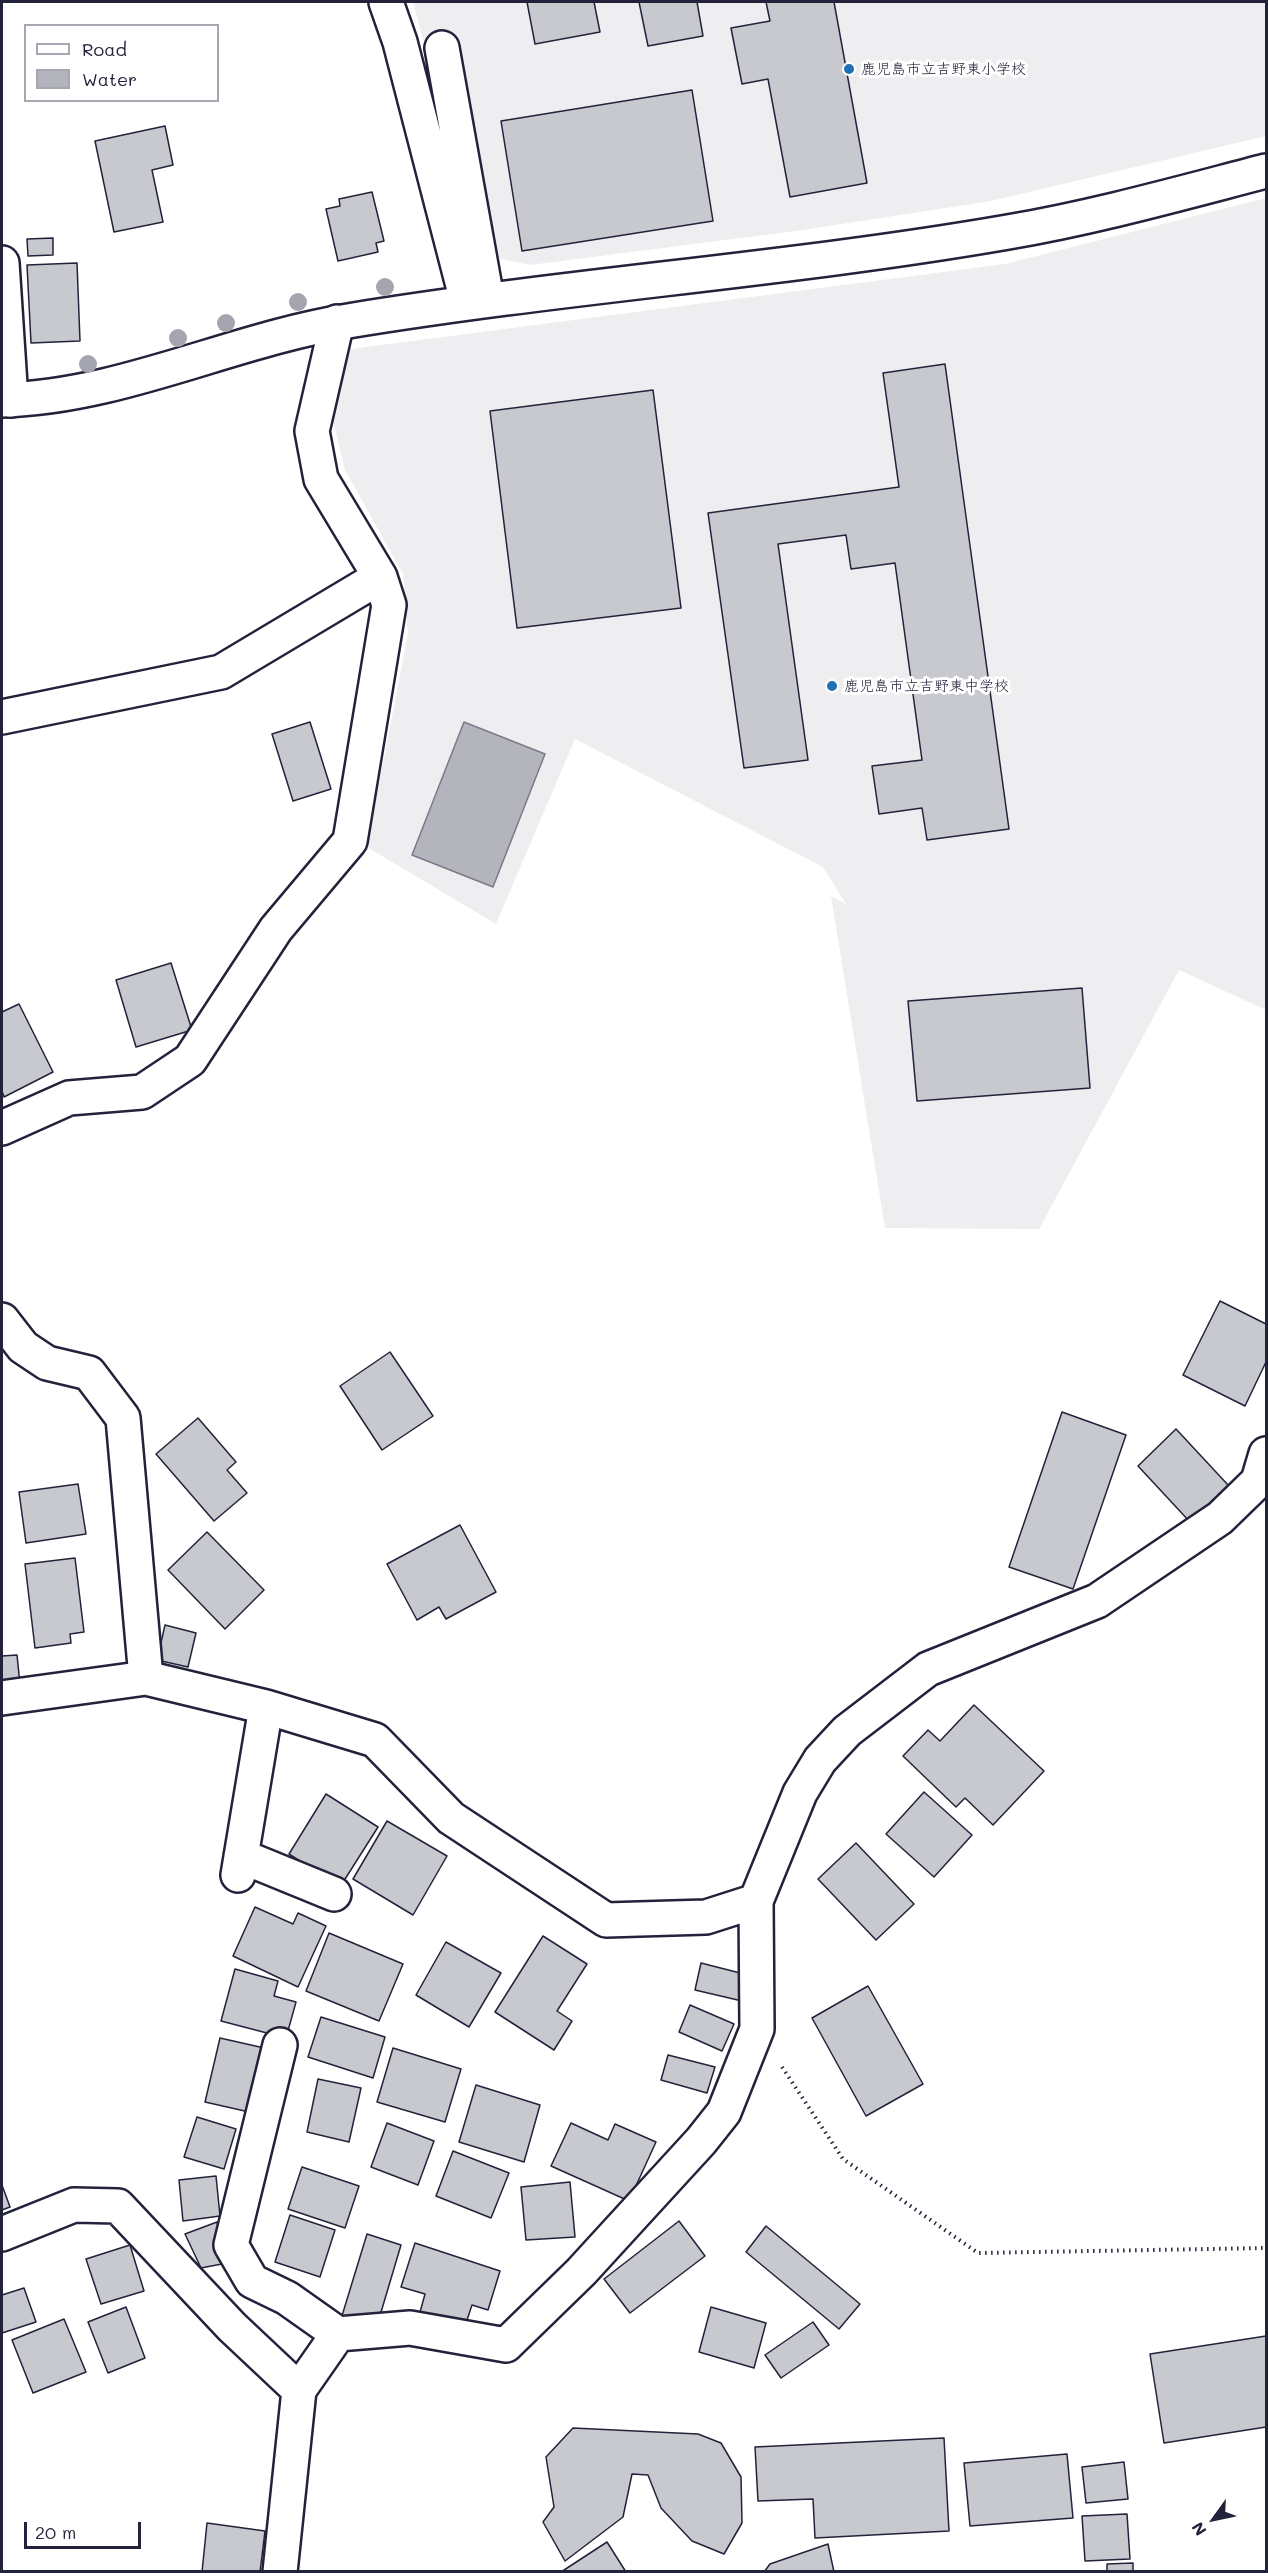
<!DOCTYPE html>
<meta charset="utf-8">
<style>
body{margin:0}
#map{position:relative;width:1268px;height:2573px;overflow:hidden;background:#fff;font-family:Mali,sans-serif}
canvas{display:block}
.frame{position:absolute;inset:0;border:3px solid #22223b;pointer-events:none}
.legend{position:absolute;left:24px;top:24px;width:195px;height:78px;box-sizing:border-box;background:#fff;border:2px solid #a7a7b1;margin:0;padding:8px 10px;list-style:none;font-size:18px;color:#22223b}
.legend li{display:flex;align-items:center;gap:12px;height:30px}
.legend b{width:30px;border:2px solid #a7a7b1}
.north{position:absolute;left:1184px;top:2489px;width:60px;height:60px;-webkit-text-stroke:4px #fff;paint-order:stroke;rotate:237deg;font-size:16px;font-weight:700;line-height:24px;text-align:center;color:#22223b}
.north::after{content:'';display:block;margin:auto;width:21px;height:27px;background:#22223b;clip-path:polygon(50% 0,100% 100%,50% 72%,0 100%)}
.scale{position:absolute;left:24px;top:2522px;width:117px;height:27px;box-sizing:border-box;border:3px solid #22223b;border-top:0;padding-left:8px;font-size:18px;line-height:21px;white-space:nowrap;color:#22223b;-webkit-text-stroke:4px #fff;paint-order:stroke}
</style>
<div id="map">
<canvas width="1268" height="2573"></canvas>
<div class="frame"></div>
<ul class="legend">
<li><b style="height:8px;background:#fff"></b>Road</li>
<li><b style="height:16px;background:#b4b4bc"></b>Water</li>
</ul>
<div class="north">N</div>
<div class="scale">20 m</div>
</div>
<script>
const g = document.querySelector('canvas').getContext('2d');
g.lineJoin = 'round';
function paint(path, color) { g.fillStyle = color; g.fill(path, 'evenodd'); }
function stroke(path, color, width, dash) { g.strokeStyle = color; g.lineWidth = width; g.lineCap = dash ? 'butt' : 'round'; g.setLineDash(dash || []); g.stroke(path); }
function drawText(font, color, halo, rows, align = 'center') {
  g.font = font + ' Mali,"Klee One",sans-serif'; g.lineWidth = 6; g.setLineDash([]); g.textBaseline = 'middle'; g.strokeStyle = halo; g.fillStyle = color; for (const [text, x, y, turn = 0] of rows) {
    g.save(); g.translate(x, y); g.rotate((+turn || 0) * Math.PI / 180); g.textAlign = isNaN(turn) ? turn : align; if (halo) g.strokeText(text, 0, 0); g.fillText(text, 0, 0); g.restore();
  }
}
const built = new Path2D(`
 M413,2H1266V136L991,201L803,230L530,265L481,255Z
 M1266,198V1010L1179,970L1039,1229L885,1228L831,896L846,904L823,867L575,739L496,924L367,847L408,633L403,574L345,470L333,421L343,350L1005,264Z`);
const water = new Path2D(`
 M464,722L545,754L493,887L412,855Z`);
const building = new Path2D(`
 M527,2H594L600,32L535,44Z
 M639,2H697L703,36L648,46Z
 M766,2H834L867,183L790,197L768,79L742,84L731,28L770,21Z
 M692,90L713,221L522,251L501,121Z
 M165,126L173,165L152,170L163,222L114,232L95,141Z
 M372,192L384,241L376,243L378,252L338,261L326,209L340,206L339,199Z
 M53,238V255L28,256L27,239Z
 M77,263L80,341L31,343L27,265Z
 M945,364L1009,829L927,840L922,808L879,814L872,766L922,760L895,563L851,569L846,535L778,544L808,760L744,768L708,513L899,487L883,373Z
 M653,390L681,608L517,628L490,411Z
 M310,722L331,789L293,801L272,734Z
 M171,963L192,1030L136,1047L116,980Z
 M1082,988L1090,1088L917,1101L908,1001Z
 M19,1004L53,1072L4,1097L2,1091V1012Z
 M1220,1301L1266,1324V1362L1245,1406L1183,1375Z
 M390,1352L433,1416L382,1450L340,1386Z
 M1062,1412L1126,1435L1073,1589L1009,1567Z
 M198,1418L236,1462L227,1470L247,1493L214,1521L156,1454Z
 M1176,1429L1229,1486L1190,1522L1138,1466Z
 M78,1484L86,1534L26,1543L19,1492Z
 M460,1525L496,1592L446,1619L439,1607L417,1620L387,1564Z
 M207,1532L264,1590L225,1629L168,1570Z
 M75,1558L84,1632L70,1634L71,1643L35,1648L25,1564Z
 M165,1625L196,1633L188,1667L157,1660Z
 M17,1655L20,1684L2,1686V1656Z
 M974,1705L1044,1771L993,1825L965,1798L956,1807L903,1756L928,1730L940,1741Z
 M924,1792L972,1835L934,1877L886,1834Z
 M326,1794L378,1827L340,1887L289,1854Z
 M387,1821L447,1856L413,1915L353,1879Z
 M856,1843L914,1904L876,1940L818,1879Z
 M255,1907L293,1924L298,1913L326,1926L298,1987L233,1956Z
 M329,1933L403,1964L379,2021L306,1991Z
 M543,1936L587,1964L557,2011L572,2021L554,2050L495,2012Z
 M446,1942L501,1973L469,2027L416,1995Z
 M701,1963L748,1975L742,2001L695,1990Z
 M235,1969L278,1981L274,1996L296,2002L286,2038L221,2021Z
 M868,1986L923,2084L866,2116L812,2018Z
 M690,2005L734,2024L722,2051L679,2032Z
 M321,2017L385,2037L373,2078L308,2057Z
 M220,2038L273,2050L258,2114L205,2102Z
 M393,2048L461,2069L445,2122L377,2102Z
 M668,2055L715,2067L707,2093L661,2080Z
 M318,2079L361,2088L349,2142L307,2132Z
 M476,2085L540,2105L524,2162L459,2142Z
 M197,2117L236,2129L224,2169L184,2157Z
 M387,2123L434,2141L418,2185L371,2167Z
 M571,2123L608,2140L615,2124L656,2142L629,2201L551,2166Z
 M453,2151L509,2173L491,2218L436,2196Z
 M302,2167L359,2186L345,2228L288,2209Z
 M216,2176L220,2216L183,2221L179,2180Z
 M570,2182L575,2237L526,2240L521,2187Z
 M2,2185L10,2207L2,2210Z
 M290,2215L335,2230L320,2277L275,2262Z
 M679,2221L705,2256L630,2313L604,2279Z
 M217,2222L227,2263L201,2268L185,2234Z
 M766,2226L860,2304L839,2329L746,2252Z
 M367,2234L401,2245L376,2329L341,2319Z
 M415,2243L500,2271L488,2310L472,2305L465,2326L420,2312L425,2294L401,2287Z
 M130,2245L144,2291L101,2304L86,2259Z
 M24,2288L36,2322L2,2333V2295Z
 M126,2307L145,2358L108,2373L88,2322Z
 M711,2307L766,2323L754,2368L699,2352Z
 M64,2319L86,2372L33,2393L12,2340Z
 M813,2322L829,2345L781,2378L765,2355Z
 M1266,2336V2427L1164,2443L1150,2354Z
 M573,2428L698,2434L721,2443L741,2477L742,2523L724,2554L692,2541L661,2508L648,2475L632,2474L623,2517L565,2561L543,2522L554,2507L546,2457Z
 M944,2438L949,2531L815,2538L813,2499L758,2501L755,2447Z
 M1067,2454L1073,2518L970,2526L964,2463Z
 M1124,2462L1128,2499L1086,2503L1082,2467Z
 M1127,2514L1130,2559L1085,2561L1082,2516Z
 M207,2523L265,2531L260,2572H202Z
 M607,2542L626,2572H561Z
 M828,2544L834,2572H764L770,2564Z
 M1133,2563V2572H1107V2564Z`);
const path = new Path2D(`
 M782,2067L843,2159L978,2253L1266,2248`);
const minor = new Path2D(`
 M386,2L400,42L467,301
 M442,48L487,299
 M2,263L11,400
 M2,717L221,672L380,577
 M2,1128L69,1098L142,1092L190,1060L276,929L350,841L389,605L380,577L321,479L312,431L337,322
 M2,1320L23,1347L47,1363L89,1373L123,1418L146,1678
 M2,1698L146,1678L266,1707L375,1740L451,1818L606,1920L706,1917L756,1901
 M241,1856L334,1894
 M238,1875L266,1707
 M280,2045L231,2245L252,2281L287,2298L338,2334
 M2,2234L74,2205L118,2206L232,2327L299,2390
 M280,2572L299,2390L338,2334L410,2328L506,2345L581,2272L701,2141L724,2112L757,2029L756,1901L800,1793L820,1760L847,1731L928,1669L1097,1601L1220,1518L1258,1481L1266,1454`);
const tertiary = new Path2D(`
 M2,400C121,397 231,340 348,321C567,285 789,270 1008,232C1096,217 1181,193 1266,171`);
const trees = [
 [385,287],
 [298,302],
 [226,323],
 [178,338],
 [88,364]
];
const markers = [
 [849,69,6,"#1f6fb2"],
 [832,686,6,"#1f6fb2"]
];
const poiNames = [
 ["鹿児島市立吉野東小学校",861,69],
 ["鹿児島市立吉野東中学校",844,686]
];
paint(built, '#eeeef1');
paint(water, '#b4b4bc');
stroke(water, '#7a7a88', 1.5);
paint(building, '#c8c8cf');
stroke(building, '#22223b', 1.5);
stroke(minor, '#22223b', 38);
stroke(tertiary, '#22223b', 38);
stroke(path, '#22223b', 4, [1.5, 4.5]);
stroke(minor, '#fff', 33);
stroke(tertiary, '#fff', 33);
g.fillStyle = '#a5a5af';
for (const [x, y] of trees) { g.beginPath(); g.arc(x, y, 9, 0, 2 * Math.PI); g.fill(); }
for (const [x, y, r, color] of markers) { const dot = new Path2D(); dot.arc(x, y, r, 0, 2 * Math.PI); g.fillStyle = color; g.fill(dot); stroke(dot, '#fff', 2); }
drawText('15px', '#22223b', '#fff', poiNames, 'left');
</script>
